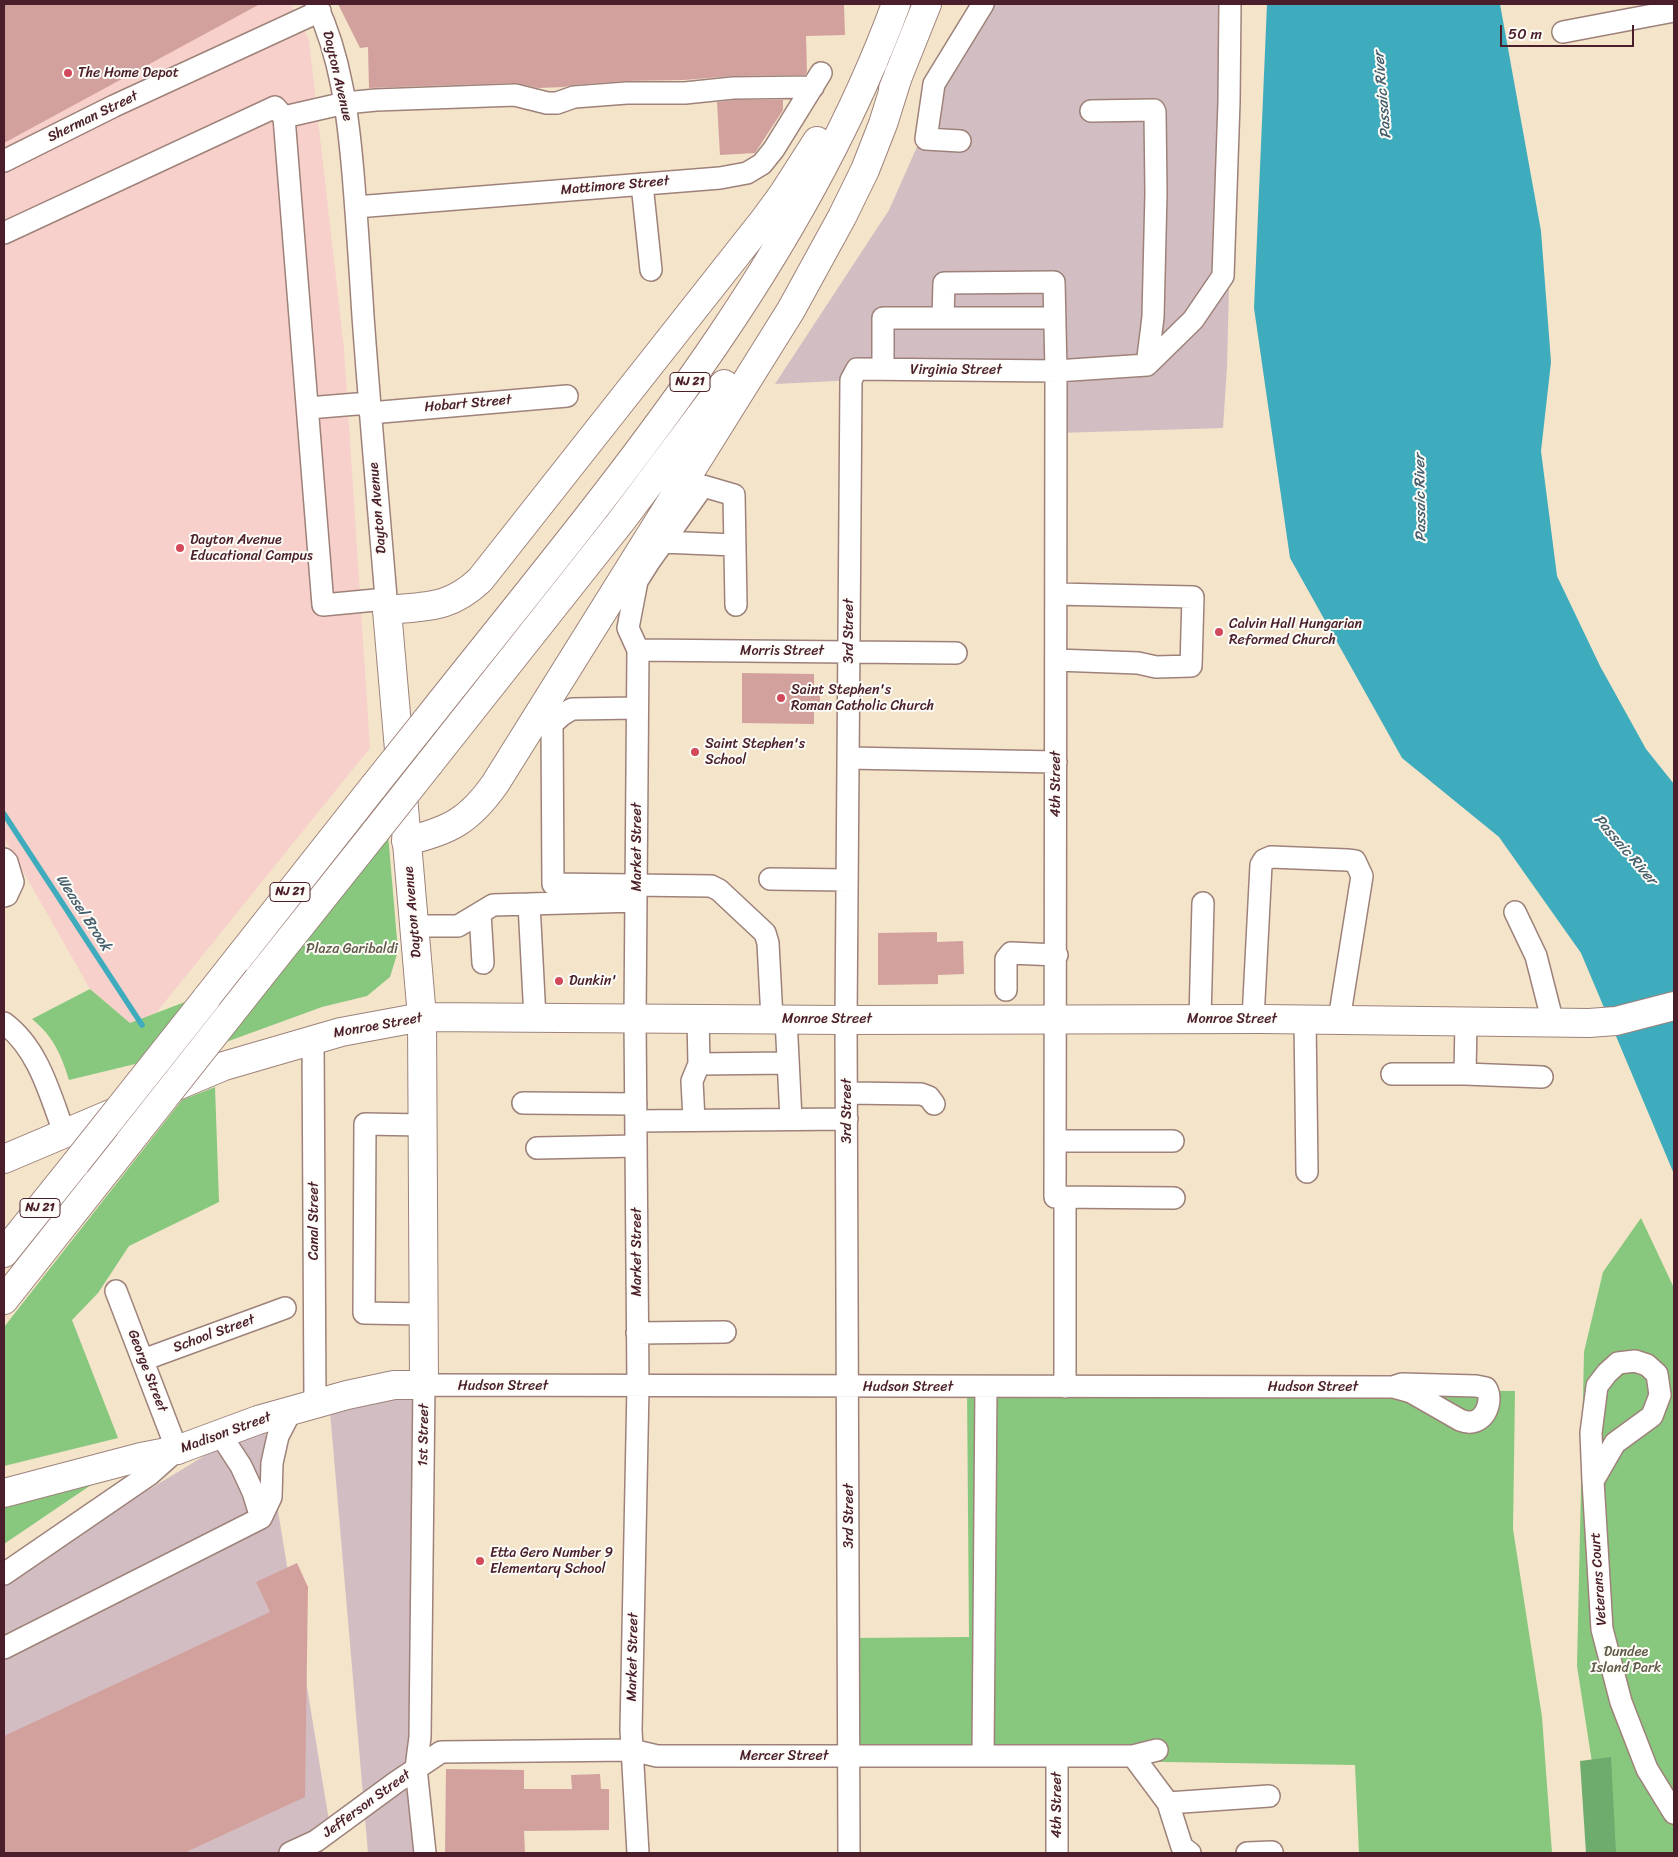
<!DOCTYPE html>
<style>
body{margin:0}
#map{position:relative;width:1678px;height:1857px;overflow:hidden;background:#f3e4ca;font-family:Sriracha,sans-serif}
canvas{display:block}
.frame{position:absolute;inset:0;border:5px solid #4a1f2b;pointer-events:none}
.scale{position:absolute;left:1500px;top:25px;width:134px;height:22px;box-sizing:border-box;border:2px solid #4a1f2b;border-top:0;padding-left:6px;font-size:15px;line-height:18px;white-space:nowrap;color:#4a1f2b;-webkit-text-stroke:4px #fdfcf7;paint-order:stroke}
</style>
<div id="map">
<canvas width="1678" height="1857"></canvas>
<div class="frame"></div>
<div class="scale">50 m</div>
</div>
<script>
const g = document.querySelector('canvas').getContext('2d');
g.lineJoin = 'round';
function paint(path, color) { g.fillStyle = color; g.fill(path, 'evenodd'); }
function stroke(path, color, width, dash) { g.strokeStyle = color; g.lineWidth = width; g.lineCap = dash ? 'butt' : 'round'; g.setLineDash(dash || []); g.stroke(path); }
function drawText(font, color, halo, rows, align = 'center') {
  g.font = font + ' Sriracha,sans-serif'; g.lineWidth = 4; g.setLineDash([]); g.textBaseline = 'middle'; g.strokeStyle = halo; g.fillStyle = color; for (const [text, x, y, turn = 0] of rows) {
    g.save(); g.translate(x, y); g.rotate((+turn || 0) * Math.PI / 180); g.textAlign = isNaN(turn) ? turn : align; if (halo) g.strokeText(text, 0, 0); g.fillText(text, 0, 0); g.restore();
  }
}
const built = new Path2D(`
 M4,4H291L309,40L344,349L370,748L156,1013L130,1023L90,989L4,838Z`);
const industrial = new Path2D(`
 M975,4H1236L1227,367L1223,428L1058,433L1059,370L775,384L889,210L959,52Z
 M427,1382L426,1853H368L329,1400Z
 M263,1420L331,1833L300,1853H4V1578Z`);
const green = new Path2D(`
 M388,834L398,951L390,977L367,996L322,1007L226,1042L69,1080C61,1054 53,1036 32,1019L90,989L130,1023L279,966Z
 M215,1087L219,1202L129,1246L98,1293L72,1320L118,1438L4,1466V1327L182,1100Z
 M1641,1218L1674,1288V1853H1606L1577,1666L1584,1352L1603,1272Z
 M967,1387L1515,1391L1513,1529L1542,1717L1552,1853H1359L1355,1765L853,1757L854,1638L969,1637Z
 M119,1466L4,1544V1504Z`);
const forest = new Path2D(`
 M1611,1757L1616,1853H1586L1580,1761Z`);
const water = new Path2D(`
 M1267,4H1500L1541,231L1551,362L1541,451L1557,576L1600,666L1646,749L1674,784V1174L1581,953L1499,837L1402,758L1290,558L1254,308Z`);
const stream = new Path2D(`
 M4,814L142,1025`);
const building = new Path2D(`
 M4,4H260L4,143Z
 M338,4H844L845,35L806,36L807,72L805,75L733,76L684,80L626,81L573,85L564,87L538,88L515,83L369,88L368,47L360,48Z
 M734,100H783V110L755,153L720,155L717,102Z
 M742,673L814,674V691H820V705L814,706V724L742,723Z
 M937,932V942L963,941L964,974L938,975V984L878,985V933Z
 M297,1563L308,1587L305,1797L184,1853H4V1736L270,1612L256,1582Z
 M446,1769L524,1770V1789H572L571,1775L600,1774L601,1789H609V1830L524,1831L525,1853H445Z`);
const minor = new Path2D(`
 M316,4C341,57 348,115 353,173C357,220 360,268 363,316C370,414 379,512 387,610
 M1563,32L1674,11
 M1091,111L1154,110L1155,112L1156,193L1153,317L1147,365
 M284,117L345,103L376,100L515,95L547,103H557L574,97L627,93H685L733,88L813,87
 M960,141L926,139L934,84L983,4
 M4,161L114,106L320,11
 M642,184L651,270
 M356,207L720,178L747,173L762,164L774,149L821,73
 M4,233L275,107L284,117L323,605L386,599
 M943,318L944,283L1054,282L1056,371L1055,1197L1174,1198
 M883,369V318H1055
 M308,408L369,403
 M370,413L567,396
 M662,542L735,545
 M1056,594L1193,597L1191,666L1156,667L1138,663L1056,660
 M638,650L956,653
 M637,708L572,709L562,715L552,724L553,884L711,886L719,890L765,933L768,943L772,1019
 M848,758L1056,762
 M4,859L7,862L13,882L7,895L4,896
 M770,879L847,880
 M529,904L535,1018
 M1515,912L1536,956L1553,1023
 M480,913L483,963
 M414,926H458L493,905L636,901
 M1006,990V959L1011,953L1057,955
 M786,1019L791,1119
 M1200,1019L1203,903
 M1253,1019L1261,865L1264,860L1271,857L1347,860L1355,861L1362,876L1339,1020
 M1305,1019L1307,1172
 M4,1023C39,1049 50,1095 65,1135
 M313,1038L315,1404
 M699,1064L788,1063
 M1392,1074H1465L1466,1022
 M1465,1074L1542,1077
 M847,1093L921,1094L929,1097L934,1104
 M523,1103L636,1104
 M694,1120L692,1081L699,1064L698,1019
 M636,1121L847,1119
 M423,1125L365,1124L364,1313L424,1314
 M1056,1141H1173
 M537,1148L636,1146
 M637,1333L725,1332
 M143,1360L285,1308
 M1065,1387V1197
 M220,1434L241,1466L253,1492L261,1518
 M1593,1481L1615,1443L1652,1416L1660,1395L1657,1374L1647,1365L1635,1361L1618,1363L1607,1373L1597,1386L1591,1433L1593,1481L1602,1629L1621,1702L1647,1769L1674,1813
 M4,1574L150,1474L177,1450L116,1291
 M4,1648L261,1518L271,1497L272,1463L278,1436L291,1411
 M983,1756L986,1387
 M1057,1756V1853
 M1133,1756L1168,1803L1182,1847L1190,1853
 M1168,1803L1269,1796
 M290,1853L316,1841L395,1783L441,1752L632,1750L657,1756H1133L1157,1750
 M425,1853L416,1768L420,1737L424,1385L1393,1387L1411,1392L1460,1420C1463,1421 1465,1422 1468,1422C1485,1424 1494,1400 1486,1388L1476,1386L1402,1384L1393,1387
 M638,1853L631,1730L638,1387L635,1018L638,650L628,628L637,581L649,562L703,486L734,495L736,605
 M849,1853L846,1020L851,380L857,369L1056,371L1147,365L1193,320L1223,276L1229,102L1230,4
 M1247,1853L1272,1852`);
const major = new Path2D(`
 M4,1159L224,1066L341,1032L422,1017L846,1020L1262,1019L1589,1023L1616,1021L1674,1006
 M177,1450L258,1420L347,1395L394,1385H424L422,1017L387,610`);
const highway = new Path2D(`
 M893,89L927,4
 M387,610C427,606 449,609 480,580L764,220L783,194L817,141
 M425,722C602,498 796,277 896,4
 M429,764L622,520L724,384
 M406,841C449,831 469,821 495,784L791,310L842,217L865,170L883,124L899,73
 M258,979L376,831
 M206,999L374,786
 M4,1253L76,1163
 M4,1300L130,1141
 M4,1493L141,1457L177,1450`);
const highwayBridge = new Path2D(`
 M374,786L425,722
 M376,831L429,764
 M130,1141L258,979
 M76,1163L206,999`);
const markers = [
 [68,73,5,"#d1495b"],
 [180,548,5,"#d1495b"],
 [1219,632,5,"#d1495b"],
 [781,698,5,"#d1495b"],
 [695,752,5,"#d1495b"],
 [559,981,5,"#d1495b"],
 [480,1561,5,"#d1495b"]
];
const shields = [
 [690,382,40],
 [290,892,40],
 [40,1208,40]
];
const shieldNames = [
 ["NJ 21",690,382],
 ["NJ 21",290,892],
 ["NJ 21",40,1208]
];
const poiNames = [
 ["The Home Depot",78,73],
 ["Dayton Avenue",190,540],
 ["Educational Campus",190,556],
 ["Calvin Hall Hungarian",1229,624],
 ["Reformed Church",1229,640],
 ["Saint Stephen's",791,690],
 ["Roman Catholic Church",791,706],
 ["Saint Stephen's",705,744],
 ["School",705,760],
 ["Dunkin'",569,981],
 ["Etta Gero Number 9",490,1553],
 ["Elementary School",490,1569]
];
const streetNames = [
 ["Dayton Avenue",337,76,77],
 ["Sherman Street",93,117,-26],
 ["Mattimore Street",615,186,-5],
 ["Virginia Street",956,370],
 ["Hobart Street",468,404,-5],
 ["Dayton Avenue",378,508,-95],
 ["3rd Street",849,631,-90],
 ["Morris Street",782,651],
 ["4th Street",1056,784,-90],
 ["Market Street",637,847,-90],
 ["Dayton Avenue",413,912,-95],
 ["Monroe Street",827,1019],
 ["Monroe Street",1232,1019],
 ["Monroe Street",378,1026,-10],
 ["3rd Street",847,1111,-90],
 ["Canal Street",314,1221,-90],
 ["Market Street",637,1252,-90],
 ["School Street",214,1334,-20],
 ["George Street",147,1371,69],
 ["Hudson Street",503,1386],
 ["Hudson Street",908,1387],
 ["Hudson Street",1313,1387],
 ["Madison Street",226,1433,-20],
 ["1st Street",424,1435,-89],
 ["3rd Street",849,1516,-90],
 ["Veterans Court",1599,1579,-94],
 ["Market Street",633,1657,-89],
 ["Mercer Street",784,1756],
 ["Jefferson Street",367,1804,-36],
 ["4th Street",1057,1805,-90]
];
const parkNames = [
 ["Plaza Garibaldi",352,949],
 ["Dundee",1626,1652],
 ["Island Park",1626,1668]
];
const waterNames = [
 ["Passaic River",1383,95,-95],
 ["Passaic River",1421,498,-91],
 ["Passaic River",1625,850,49],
 ["Weasel Brook",83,913,57]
];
paint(built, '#f7d0cb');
paint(industrial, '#d2bec2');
paint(green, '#88c77e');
paint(forest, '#6eac6d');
paint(water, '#3facbd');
stroke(stream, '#3facbd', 5.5);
paint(building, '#d3a19d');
stroke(minor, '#9e827a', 24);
stroke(major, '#9e827a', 30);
stroke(highway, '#9e827a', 30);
stroke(minor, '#fff', 21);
stroke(major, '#fff', 28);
stroke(highway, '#fff', 28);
stroke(highwayBridge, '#9e827a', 30, []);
stroke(highwayBridge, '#fff', 28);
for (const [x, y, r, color] of markers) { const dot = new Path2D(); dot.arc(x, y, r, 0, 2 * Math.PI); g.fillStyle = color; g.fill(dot); stroke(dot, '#fdfcf7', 2); }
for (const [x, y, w] of shields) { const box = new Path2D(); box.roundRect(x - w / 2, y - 9.5, w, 19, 4); g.fillStyle = '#fdfcf7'; g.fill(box); stroke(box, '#4a1f2b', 1); }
drawText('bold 12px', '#4a1f2b', null, shieldNames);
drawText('14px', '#4a1f2b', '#fdfcf7', poiNames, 'left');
drawText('14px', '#4a1f2b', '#fdfcf7', streetNames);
drawText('14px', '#605a48', '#fdfcf7', parkNames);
drawText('italic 15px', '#455e6d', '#fdfcf7', waterNames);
</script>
